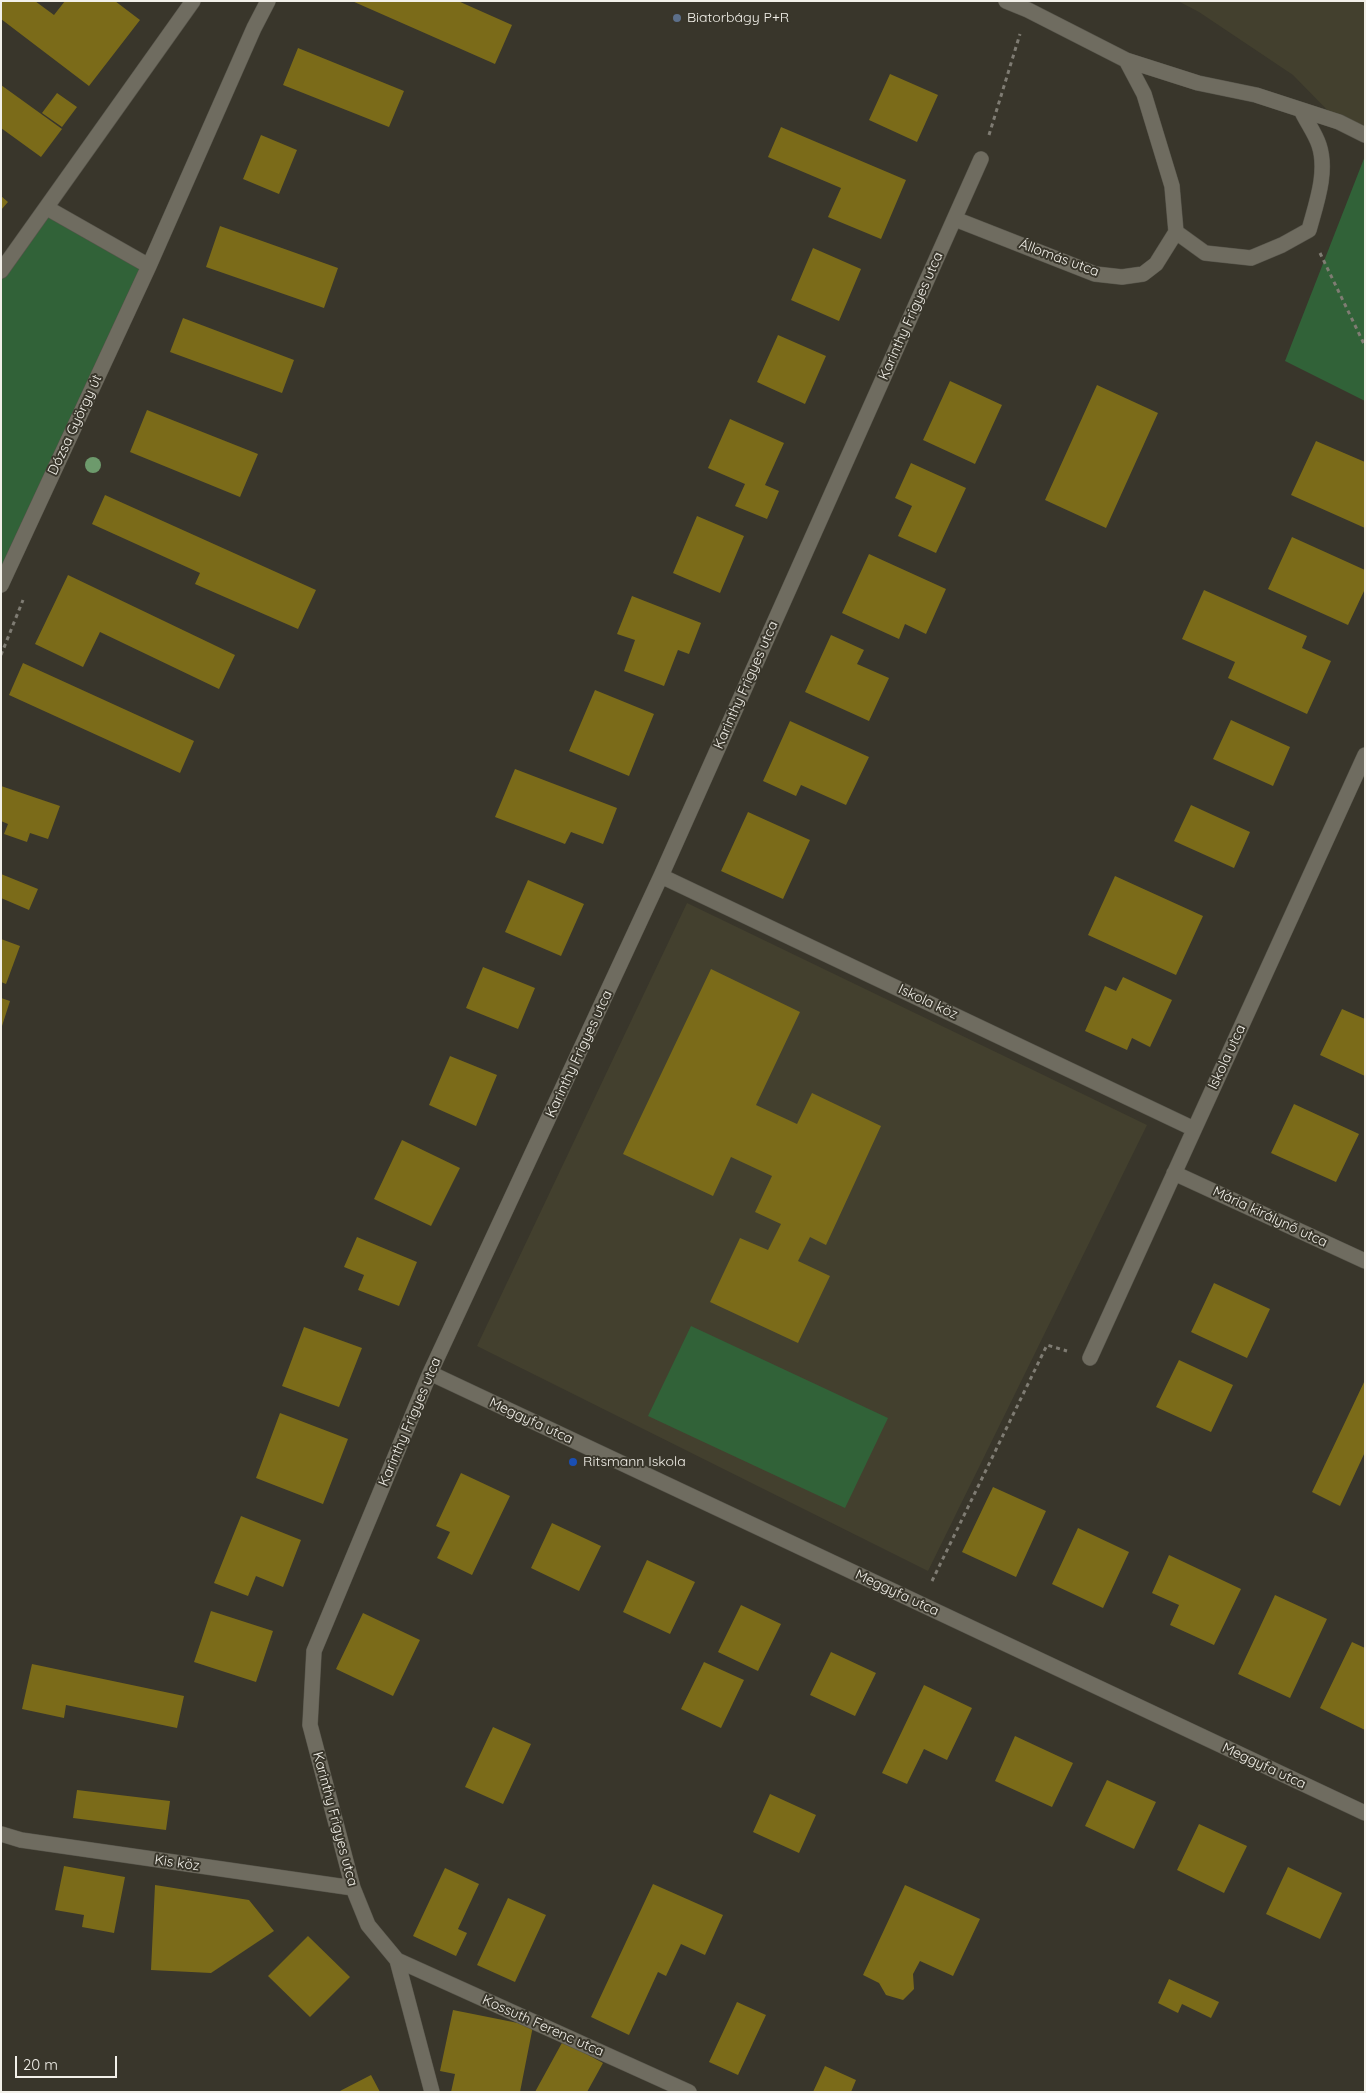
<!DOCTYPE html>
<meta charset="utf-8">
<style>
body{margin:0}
#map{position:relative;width:1366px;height:2093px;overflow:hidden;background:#39362b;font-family:Quicksand,sans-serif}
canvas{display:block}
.frame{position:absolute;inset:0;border:2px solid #f2f0e9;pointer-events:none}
.scale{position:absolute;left:15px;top:2056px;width:102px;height:22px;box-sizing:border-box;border:2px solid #f2f0e9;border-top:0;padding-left:6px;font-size:15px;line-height:18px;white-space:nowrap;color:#f2f0e9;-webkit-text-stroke:4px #39362b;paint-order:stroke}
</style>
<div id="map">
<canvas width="1366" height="2093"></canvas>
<div class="frame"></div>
<div class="scale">20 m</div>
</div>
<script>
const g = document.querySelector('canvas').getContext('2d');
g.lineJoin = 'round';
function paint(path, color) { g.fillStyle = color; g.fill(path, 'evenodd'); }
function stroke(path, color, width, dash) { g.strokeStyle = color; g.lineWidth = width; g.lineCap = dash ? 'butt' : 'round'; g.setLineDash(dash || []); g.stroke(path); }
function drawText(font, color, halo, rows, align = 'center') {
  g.font = font + ' Quicksand,sans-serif'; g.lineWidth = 4; g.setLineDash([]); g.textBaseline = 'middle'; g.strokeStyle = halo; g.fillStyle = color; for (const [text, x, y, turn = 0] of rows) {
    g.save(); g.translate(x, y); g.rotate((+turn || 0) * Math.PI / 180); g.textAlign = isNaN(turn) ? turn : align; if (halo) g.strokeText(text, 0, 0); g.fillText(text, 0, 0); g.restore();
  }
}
const built = new Path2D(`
 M1178,1H1365V135L1339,122L1293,75L1199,12Z
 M687,903L1147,1125L928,1571L477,1346Z`);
const green = new Path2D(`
 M1365,156V401L1285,361Z
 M47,208L149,266L1,585V271Z
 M691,1326L888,1418L845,1508L648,1416Z`);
const building = new Path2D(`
 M1,1H35L54,15L65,1H115L140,20L89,86L1,19Z
 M352,1H458L512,25L495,64Z
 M298,48L404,91L389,127L283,85Z
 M890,74L938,95L917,142L869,120Z
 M1,85L62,129L41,157L1,128Z
 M57,93L77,107L62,127L42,113Z
 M781,127L906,180L881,239L828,217L841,188L768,157Z
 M261,135L297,150L279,194L243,179Z
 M1,196L8,202L1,210Z
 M220,226L338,268L324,308L206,267Z
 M813,248L861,269L839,321L791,300Z
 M183,318L294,360L282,393L170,352Z
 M778,335L826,356L805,404L757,382Z
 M950,381L1002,405L975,464L923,440Z
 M1097,385L1158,413L1106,528L1045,500Z
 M147,410L258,454L240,497L130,452Z
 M730,419L784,443L765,485L779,491L767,519L735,506L745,484L708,468Z
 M1316,441L1365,462V528L1291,495Z
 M911,463L966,488L936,553L898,536L912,506L895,498Z
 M105,495L316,590L298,629L195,584L200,573L92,524Z
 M697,516L744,536L720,593L673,573Z
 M1292,537L1365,570V589L1348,625L1268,589Z
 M869,554L946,589L926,634L905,624L899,639L842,613Z
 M68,575L235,655L219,689L100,632L83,667L35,644Z
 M1204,590L1307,636L1302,648L1331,661L1307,714L1228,678L1235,662L1182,639Z
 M632,596L701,623L689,654L678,650L664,686L624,671L635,640L617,634Z
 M831,635L864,650L857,664L889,678L869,721L805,692Z
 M23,663L194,741L180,773L9,695Z
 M595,690L654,714L629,776L569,751Z
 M1231,720L1290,747L1273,786L1213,759Z
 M790,721L869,757L846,805L801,785L796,796L763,781Z
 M515,769L617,808L603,844L571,832L565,844L495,817Z
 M1,786L60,806L48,839L30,833L27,842L4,834L8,824L1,821Z
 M1191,805L1250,832L1234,868L1174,841Z
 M748,812L810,840L783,899L721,871Z
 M1,874L38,889L29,910L1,898Z
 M1115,876L1203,916L1176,975L1088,935Z
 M528,880L584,904L561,956L505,932Z
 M1,939L20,946L6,984L1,982Z
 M483,967L535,988L518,1029L466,1008Z
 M711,969L800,1012L756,1105L797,1124L812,1093L881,1126L826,1245L810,1237L798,1261L830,1276L798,1343L710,1302L740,1238L768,1250L781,1224L755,1212L772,1176L731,1157L713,1196L623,1154Z
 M1123,977L1172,1000L1150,1047L1132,1038L1127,1050L1085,1031L1105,986L1116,991Z
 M1,998L10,1001L2,1026H1Z
 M1342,1009L1365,1019V1076L1320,1055Z
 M450,1056L497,1075L476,1126L429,1105Z
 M1294,1104L1359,1134L1336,1182L1271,1153Z
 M402,1140L460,1168L431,1226L374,1199Z
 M357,1237L417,1262L399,1306L358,1290L364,1275L344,1267Z
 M1214,1283L1270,1309L1247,1358L1191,1332Z
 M304,1327L362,1348L339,1407L282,1386Z
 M1179,1360L1233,1385L1211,1432L1156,1407Z
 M1365,1380V1452L1340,1506L1312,1492Z
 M280,1413L348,1439L323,1504L256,1478Z
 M461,1473L510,1496L472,1575L437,1558L450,1532L436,1526Z
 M993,1487L1046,1511L1016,1577L962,1552Z
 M241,1516L301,1540L283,1587L256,1576L248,1596L214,1583Z
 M552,1523L601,1546L579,1591L531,1568Z
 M1078,1528L1129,1552L1103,1608L1052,1584Z
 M1169,1555L1241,1589L1214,1645L1170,1625L1179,1605L1152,1593Z
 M647,1560L695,1582L670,1634L623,1612Z
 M1275,1595L1327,1619L1290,1698L1238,1674Z
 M741,1605L781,1624L758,1671L718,1652Z
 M211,1611L273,1631L256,1682L194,1662Z
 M363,1613L420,1640L393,1696L336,1669Z
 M1352,1642L1365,1648V1730L1320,1708Z
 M831,1652L876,1673L855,1716L810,1695Z
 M704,1662L744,1680L721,1728L681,1709Z
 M32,1664L184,1696L177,1728L66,1705L64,1718L22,1709Z
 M924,1685L972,1708L947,1760L924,1749L907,1784L882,1773Z
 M493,1727L531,1744L503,1804L465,1787Z
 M1015,1736L1073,1763L1052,1807L995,1781Z
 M1107,1780L1156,1802L1134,1849L1085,1826Z
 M77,1790L170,1801L166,1830L73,1818Z
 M770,1794L816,1815L799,1853L753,1832Z
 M1199,1824L1247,1846L1224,1893L1177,1870Z
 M64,1866L125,1877L114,1933L82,1927L84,1915L55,1910Z
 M1288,1867L1342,1893L1320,1939L1266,1914Z
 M445,1868L479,1884L458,1929L467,1933L456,1956L413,1936Z
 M653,1884L723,1915L705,1955L681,1944L666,1976L658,1972L629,2035L591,2017Z
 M155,1885L249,1900L274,1931L211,1973L151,1970Z
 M905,1885L980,1919L953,1976L920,1961L913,1974L914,1989L903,2000L886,1995L879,1983L863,1975Z
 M508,1898L546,1915L515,1982L477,1965Z
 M308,1936L350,1977L310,2017L268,1976Z
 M1169,1979L1219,2002L1211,2018L1182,2004L1178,2013L1158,2003Z
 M737,2002L766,2015L738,2075L709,2062Z
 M453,2010L533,2026L520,2092H451L455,2074L440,2071Z
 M563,2041L603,2063L587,2092H535Z
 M825,2066L856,2080L851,2092H813Z
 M371,2075L380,2092H338Z`);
const path = new Path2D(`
 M989,135L1020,34
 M1320,253L1365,346
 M1,655L23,600
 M932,1581L1047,1345L1067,1351`);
const minor = new Path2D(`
 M1006,1L1028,10L1126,60L1198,83L1256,95L1339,122L1365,135
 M47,208L149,266
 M955,219L1095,274L1122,277L1143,274L1156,264L1176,232L1172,186L1144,94L1126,60
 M1176,232L1205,253L1251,258L1282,245L1309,230C1316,204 1328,172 1319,145C1315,133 1306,121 1301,110
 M1,271L193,1
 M1,585L149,266L254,28L268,1
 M661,876L1194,1129
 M1174,1173L1365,1261
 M1090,1358L1365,755
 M430,1373L1365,1813
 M1,1834L21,1840L353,1888
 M397,1960L432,2092
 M689,2092L397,1960L368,1925L353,1888L310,1725L314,1651L430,1373L661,876L981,159`);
const trees = [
 [93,465]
];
const markers = [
 [677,18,5,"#5c6f8a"],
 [573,1462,5,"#1a4fb4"]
];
const poiNames = [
 ["Biatorbágy P+R",687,18],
 ["Ritsmann Iskola",583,1462]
];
const streetNames = [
 ["Állomás utca",1059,258,20],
 ["Karinthy Frigyes utca",911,316,-66],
 ["Dózsa György út",75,425,-65],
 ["Karinthy Frigyes utca",746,685,-66],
 ["Iskola köz",928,1002,25],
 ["Karinthy Frigyes utca",579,1054,-65],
 ["Iskola utca",1227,1057,-65],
 ["Mária királynő utca",1270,1217,25],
 ["Meggyfa utca",531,1421,25],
 ["Karinthy Frigyes utca",410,1422,-67],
 ["Meggyfa utca",897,1593,25],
 ["Meggyfa utca",1264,1766,25],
 ["Karinthy Frigyes utca",335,1819,75],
 ["Kis köz",177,1863,8],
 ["Kossuth Ferenc utca",543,2026,24]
];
paint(built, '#43402e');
paint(green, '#316238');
paint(building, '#7b6b19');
stroke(minor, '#57554b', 16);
stroke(path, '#7f7c73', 3, [4, 4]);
stroke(minor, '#6f6c60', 15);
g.fillStyle = '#6d9a6c';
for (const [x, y] of trees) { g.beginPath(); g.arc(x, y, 8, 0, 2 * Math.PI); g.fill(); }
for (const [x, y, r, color] of markers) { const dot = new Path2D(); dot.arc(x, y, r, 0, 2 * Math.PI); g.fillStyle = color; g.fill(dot); stroke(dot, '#39362b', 2); }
drawText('14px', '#f2f0e9', '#39362b', poiNames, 'left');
drawText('14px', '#f2f0e9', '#39362b', streetNames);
</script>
